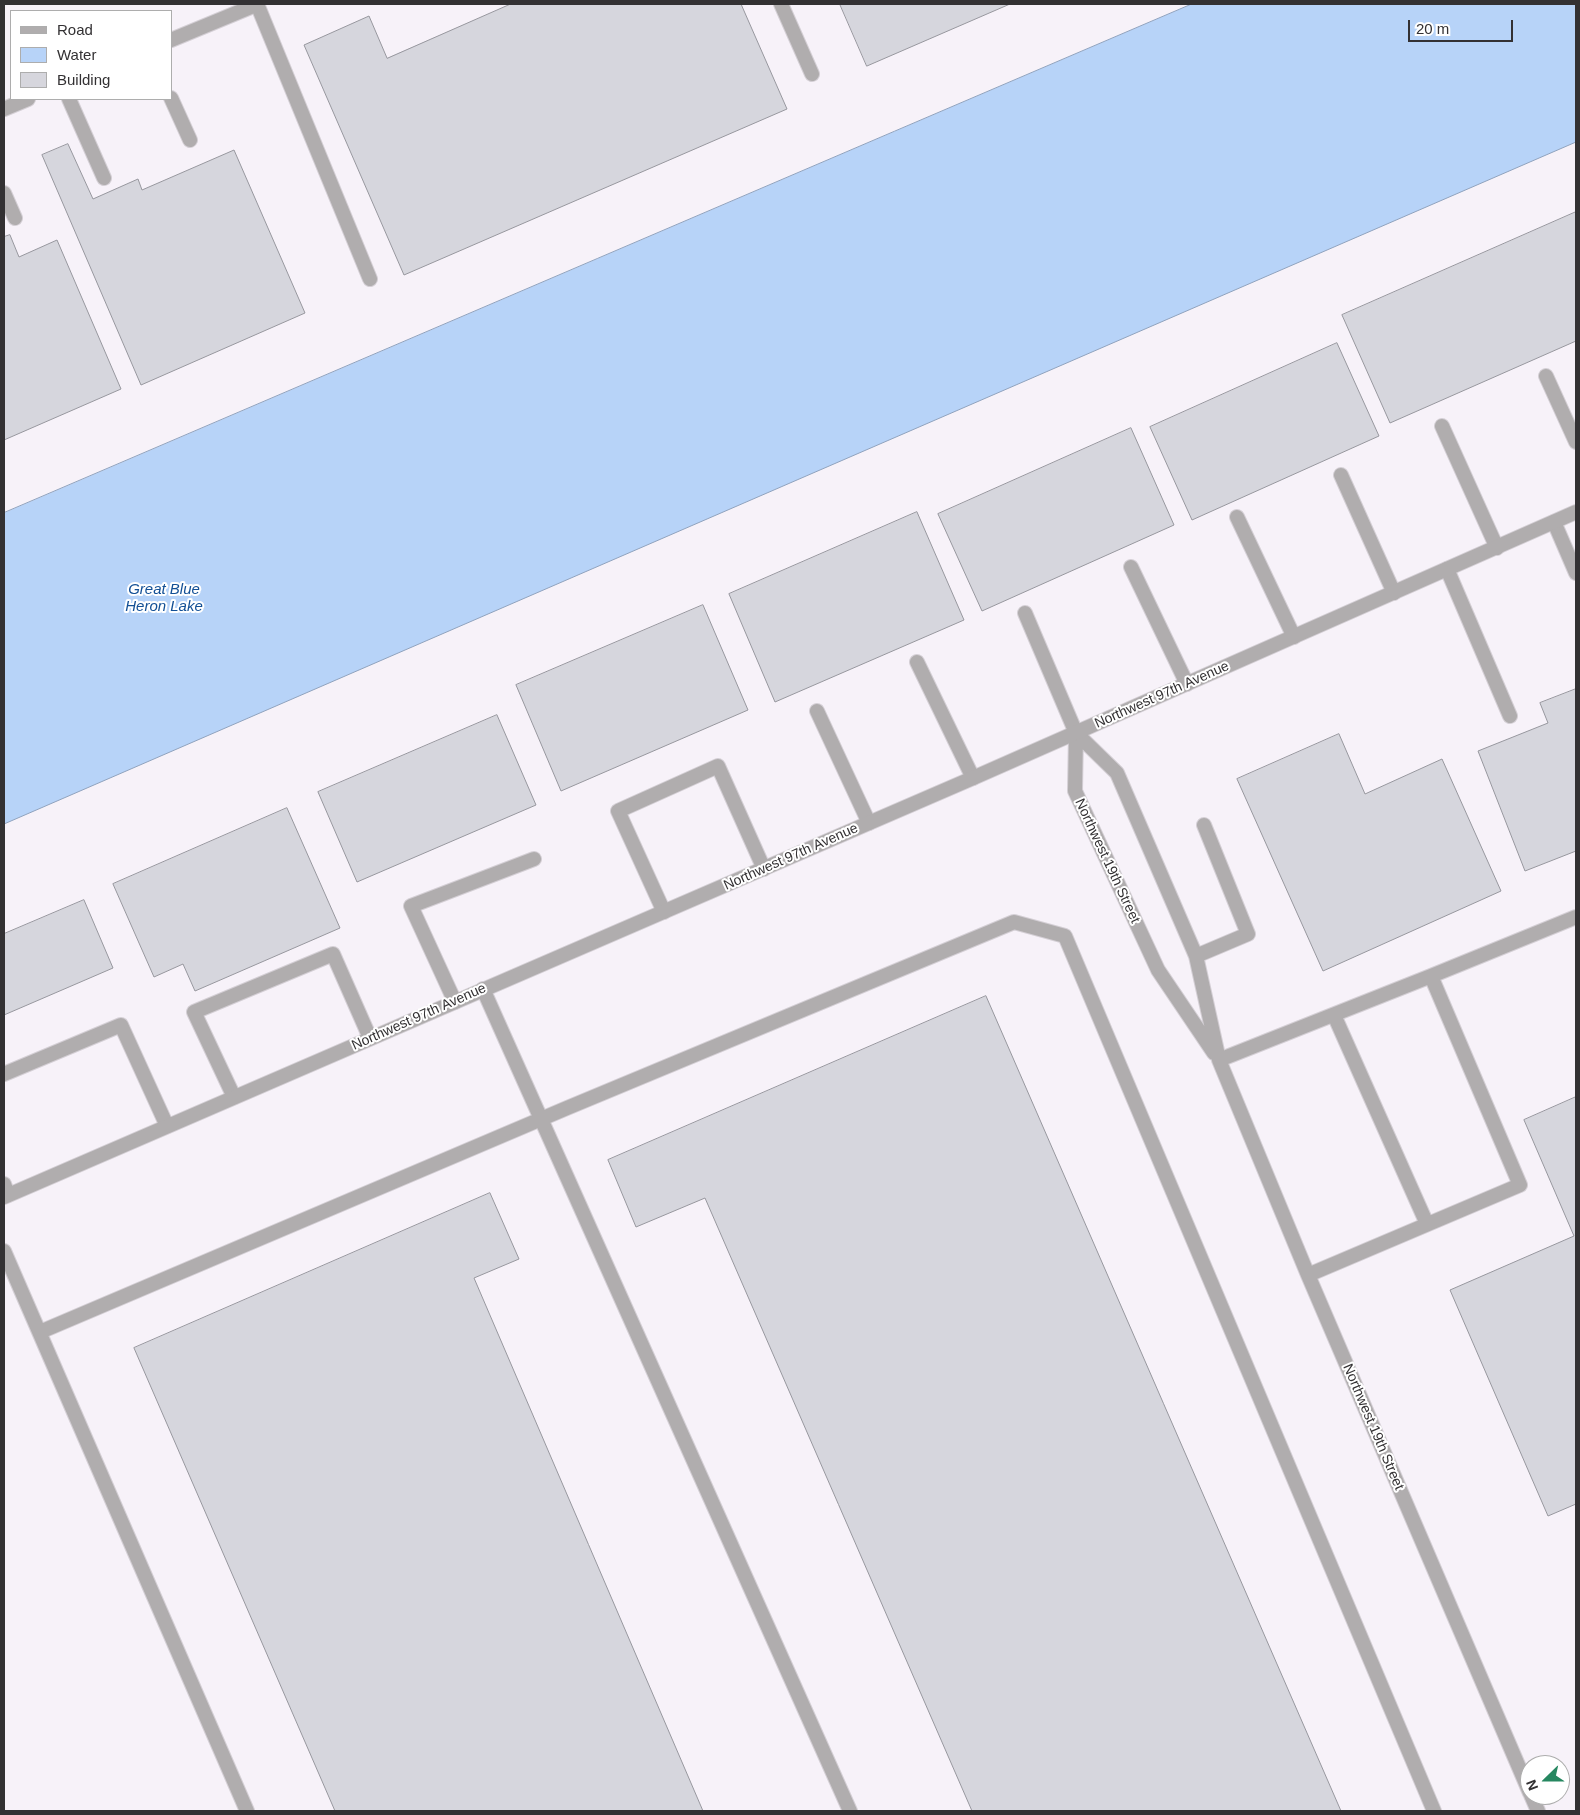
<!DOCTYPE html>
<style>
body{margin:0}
#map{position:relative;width:1580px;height:1815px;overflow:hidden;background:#f7f2f9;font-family:Helvetica,sans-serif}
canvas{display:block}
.frame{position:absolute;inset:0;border:5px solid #333133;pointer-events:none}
.legend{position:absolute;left:10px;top:10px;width:162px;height:90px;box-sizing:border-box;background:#fff;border:1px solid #adadad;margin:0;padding:6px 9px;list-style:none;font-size:15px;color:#333133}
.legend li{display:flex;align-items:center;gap:10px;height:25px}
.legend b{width:25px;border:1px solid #adadad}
.north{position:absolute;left:1520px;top:1755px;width:50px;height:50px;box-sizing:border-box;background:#fff;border:1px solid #adadad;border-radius:50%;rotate:248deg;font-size:14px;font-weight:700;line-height:20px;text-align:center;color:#333133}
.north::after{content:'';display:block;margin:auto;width:18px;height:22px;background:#268760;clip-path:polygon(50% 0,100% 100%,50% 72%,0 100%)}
.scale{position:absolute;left:1408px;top:20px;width:105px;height:22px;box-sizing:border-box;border:2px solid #333133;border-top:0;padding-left:6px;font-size:15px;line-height:18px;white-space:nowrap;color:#333133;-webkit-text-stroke:4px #fff;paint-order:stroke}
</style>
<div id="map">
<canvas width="1580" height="1815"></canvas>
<div class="frame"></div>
<ul class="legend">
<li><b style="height:6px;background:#b0adae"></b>Road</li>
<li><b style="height:14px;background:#b7d3f8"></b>Water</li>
<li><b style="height:14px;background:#d6d6dd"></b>Building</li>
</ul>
<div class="north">N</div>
<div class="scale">20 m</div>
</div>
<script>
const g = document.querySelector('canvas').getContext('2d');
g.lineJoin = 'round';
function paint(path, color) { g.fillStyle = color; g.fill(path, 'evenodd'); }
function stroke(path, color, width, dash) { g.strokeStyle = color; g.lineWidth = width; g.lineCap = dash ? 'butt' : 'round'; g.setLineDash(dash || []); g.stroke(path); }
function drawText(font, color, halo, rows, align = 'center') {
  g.font = font + ' Helvetica,sans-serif'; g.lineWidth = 4; g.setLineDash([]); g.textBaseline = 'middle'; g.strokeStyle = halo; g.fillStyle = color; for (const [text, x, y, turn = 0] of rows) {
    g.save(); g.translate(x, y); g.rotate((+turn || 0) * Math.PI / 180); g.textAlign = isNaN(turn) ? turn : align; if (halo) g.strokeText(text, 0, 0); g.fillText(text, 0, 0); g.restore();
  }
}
const water = new Path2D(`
 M1192,4H1576V142L4,824V513Z`);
const building = new Path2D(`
 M511,4H741L787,109L404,275L304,45L369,16L387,58Z
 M840,4H1010L867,66Z
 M68,144L93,199L138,179L142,190L234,150L305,313L141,385L42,155Z
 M1576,212V341L1390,423L1342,315Z
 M10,235L19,257L57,240L121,389L4,440V237Z
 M1337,343L1379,436L1192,520L1150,427Z
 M1131,428L1174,525L982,611L938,514Z
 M917,512L964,620L775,702L729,594Z
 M703,605L748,710L561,791L516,685Z
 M1576,689V851L1525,871L1478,751L1548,723L1540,703Z
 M497,715L536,805L357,882L318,792Z
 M1339,734L1365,794L1442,759L1501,891L1323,971L1237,779Z
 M287,808L340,928L195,991L183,964L154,977L113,884Z
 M84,900L113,968L4,1015V934Z
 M986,996L1341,1811H972L705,1198L636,1227L608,1160Z
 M1576,1097V1504L1548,1516L1450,1290L1574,1236L1524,1120Z
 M490,1193L519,1259L474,1278L703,1811H335L134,1348Z`);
const service = new Path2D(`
 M257,4L370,279
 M781,4L812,74
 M171,98L190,140
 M69,99L104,178
 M4,193L15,218
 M1546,376L1576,442
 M1442,426L1497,548
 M1341,475L1394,593
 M1237,517L1294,637
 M1554,522L1576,573
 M1131,567L1187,684
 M1447,569L1510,716
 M1025,613L1076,733L1117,773L1196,956L1219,1060L1308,1275L1530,1793
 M917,662L973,778
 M817,711L869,823
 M1076,733L1075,791L1158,970L1214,1053
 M664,912L618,811L718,766L764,869
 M1196,956L1248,934L1204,825
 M1431,976L1576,917
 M483,989L850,1811
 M455,1002L411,906L534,859
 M1334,1015L1427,1224
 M1219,1060L1431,976L1520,1185L1308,1275
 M4,1074L121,1025L167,1126
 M234,1097L194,1012L333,954L370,1038
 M4,1184L8,1195
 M4,1251L247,1811
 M40,1332L567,1108L1014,922L1065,936L1434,1811
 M1531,1795L1538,1811`);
const minor = new Path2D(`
 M171,40L258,4
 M4,109L28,99`);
const tertiary = new Path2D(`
 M4,1197L973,778L1576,512`);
const streetNames = [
 ["Northwest 97th Avenue",1162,695,-24],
 ["Northwest 97th Avenue",791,857,-24],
 ["Northwest 19th Street",1107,861,65],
 ["Northwest 97th Avenue",419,1017,-24],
 ["Northwest 19th Street",1373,1427,67]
];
const waterNames = [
 ["Great Blue",164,590],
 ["Heron Lake",164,607]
];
paint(water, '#b7d3f8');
stroke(water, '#8fa2bd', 1);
paint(building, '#d6d6dd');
stroke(building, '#97979e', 1);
stroke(service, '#d4cfd5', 16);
stroke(minor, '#d4cfd5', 16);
stroke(tertiary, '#d4cfd5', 16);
stroke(service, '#b0adae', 14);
stroke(minor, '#b0adae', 14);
stroke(tertiary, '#b0adae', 14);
drawText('14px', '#333133', '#fff', streetNames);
drawText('italic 15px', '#124f95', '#fff', waterNames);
</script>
